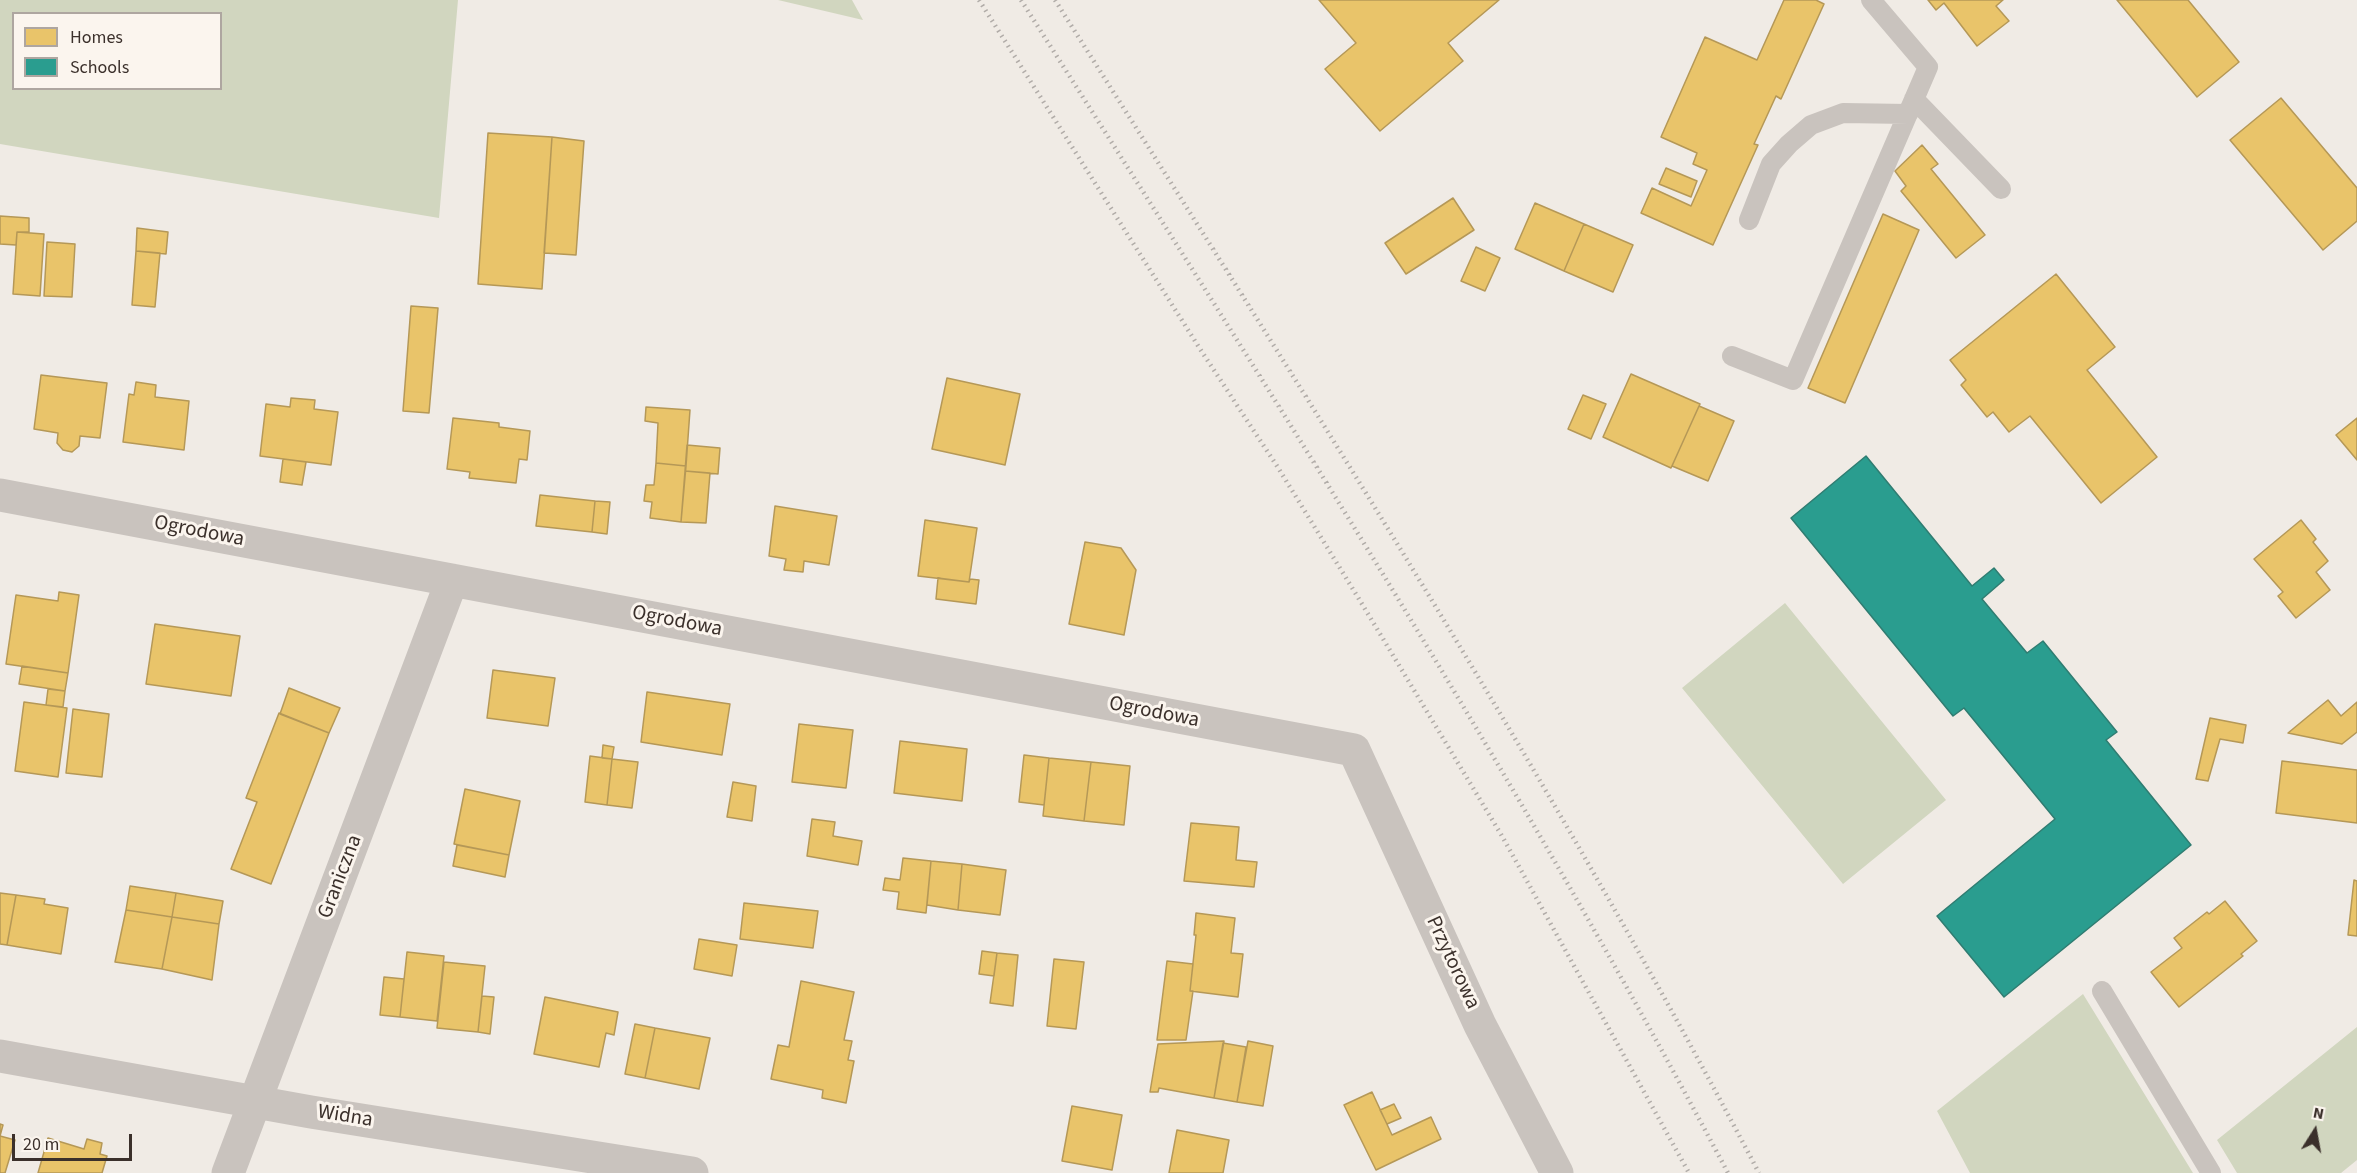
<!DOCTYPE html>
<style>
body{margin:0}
#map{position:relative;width:2357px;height:1173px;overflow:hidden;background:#f0ebe5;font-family:"Source Sans 3",sans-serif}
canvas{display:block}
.legend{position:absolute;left:12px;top:12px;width:210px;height:78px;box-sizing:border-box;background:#fbf5ee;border:2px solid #aea6a0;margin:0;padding:8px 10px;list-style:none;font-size:18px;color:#3b302b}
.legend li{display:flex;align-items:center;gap:12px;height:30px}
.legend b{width:30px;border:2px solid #aea6a0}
.north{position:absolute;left:2285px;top:1101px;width:60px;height:60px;-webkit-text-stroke:4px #fbf5ee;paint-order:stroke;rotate:11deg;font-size:16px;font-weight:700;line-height:24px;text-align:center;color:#3b302b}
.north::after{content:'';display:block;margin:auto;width:21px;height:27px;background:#3b302b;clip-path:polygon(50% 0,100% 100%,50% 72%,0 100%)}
.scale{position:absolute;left:12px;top:1134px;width:120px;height:27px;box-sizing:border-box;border:3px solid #3b302b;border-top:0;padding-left:8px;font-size:18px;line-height:21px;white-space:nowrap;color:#3b302b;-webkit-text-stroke:4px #fbf5ee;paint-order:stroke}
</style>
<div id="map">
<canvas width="2357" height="1173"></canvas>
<ul class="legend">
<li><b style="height:16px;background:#e9c46a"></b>Homes</li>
<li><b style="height:16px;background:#2a9d8f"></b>Schools</li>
</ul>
<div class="north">N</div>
<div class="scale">20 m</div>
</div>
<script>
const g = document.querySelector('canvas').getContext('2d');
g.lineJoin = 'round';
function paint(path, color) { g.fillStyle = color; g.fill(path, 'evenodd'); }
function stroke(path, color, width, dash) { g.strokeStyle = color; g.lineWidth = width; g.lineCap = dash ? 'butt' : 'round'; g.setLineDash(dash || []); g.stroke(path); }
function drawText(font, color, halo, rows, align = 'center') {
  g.font = font + ' "Source Sans 3",sans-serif'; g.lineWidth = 6; g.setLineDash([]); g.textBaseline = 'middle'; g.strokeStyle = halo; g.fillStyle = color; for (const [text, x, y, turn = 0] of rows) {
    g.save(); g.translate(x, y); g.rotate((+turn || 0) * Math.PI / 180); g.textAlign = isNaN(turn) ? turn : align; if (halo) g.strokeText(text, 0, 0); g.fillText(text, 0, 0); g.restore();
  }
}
const green = new Path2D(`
 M0,0H458L439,218L0,144ZM14,14H220V88H14Z
 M778,0H852L863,20Z
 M1785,603L1946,800L1843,884L1682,688Z
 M2083,994L2193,1173H1970L1937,1111Z
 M2357,1027V1160L2341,1173H2237L2217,1140Z`);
const homes = new Path2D(`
 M1319,0H1499L1448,43L1463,61L1380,131L1325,69L1356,43Z
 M1784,0H1816L1824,4L1781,99L1776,96L1754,144L1758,145L1713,245L1641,213L1652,188L1691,206L1707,170L1693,164L1697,153L1661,137L1705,37L1757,60Z
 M1928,0H2003L1996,6L2009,21L1977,46L1944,3L1936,10Z
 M2117,0H2188L2239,62L2197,97Z
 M2281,98L2357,188V221L2323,250L2230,140Z
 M488,133L552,137L542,289L478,284Z
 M552,137L584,141L576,255L544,253Z
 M1922,145L1938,164L1931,169L1985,235L1956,258L1901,191L1906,186L1895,171Z
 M1666,168L1697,181L1691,197L1659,184Z
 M1453,198L1474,230L1406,274L1385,243Z
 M1535,203L1584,224L1564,271L1515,249Z
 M1883,214L1919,230L1845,403L1808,388Z
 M0,216L29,218V232H17L16,245L0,244Z
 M1584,224L1633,245L1613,292L1564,271Z
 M137,228L168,232L166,254L136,251Z
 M17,232L44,234L40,296L13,294Z
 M47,242L75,244L72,297L44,296Z
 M1476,247L1500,258L1485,291L1461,281Z
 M136,251L160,253L155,307L132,305Z
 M2056,274L2115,347L2087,370L2157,457L2101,503L2030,416L2009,432L1993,412L1987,417L1961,385L1966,380L1950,360Z
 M411,306L438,308L429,413L403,411Z
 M1631,374L1700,404L1671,468L1603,437Z
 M41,375L107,383L100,438L80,436L79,446L72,452L63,450L57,443L58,433L34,429Z
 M947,378L1020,394L1005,465L932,449Z
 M136,382L156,385L155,397L189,401L184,450L123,442L129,394L134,395Z
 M1583,395L1606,404L1591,439L1568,429Z
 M291,398L315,400L314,409L338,412L331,465L260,456L266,404L290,407Z
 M1699,406L1734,421L1708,481L1672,466Z
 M646,407L690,410L686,466L656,463L658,423L645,421Z
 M453,418L499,423V427L530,431L527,460L519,459L516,483L469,478L470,472L447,469Z
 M2357,418V460L2336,435Z
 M687,445L720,448L718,474L685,471Z
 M283,459L306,462L302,485L280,482Z
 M656,463L686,466L681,522L650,518L652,502L644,501L646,485H654Z
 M685,471L710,473L706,523L681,522Z
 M540,495L595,501L592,532L536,526Z
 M595,501L610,502L607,534L592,532Z
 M775,506L837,516L829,565L804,561L803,572L784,570L786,559L769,556Z
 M925,520L977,528L969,582L918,576Z
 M2301,520L2316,539L2313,542L2328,561L2316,572L2330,590L2296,618L2278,596L2283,592L2254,559Z
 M1085,542L1121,548L1136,570L1124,635L1069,624Z
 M938,578L969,582L970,579L979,580L976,604L936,599Z
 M59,592L79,595L68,673L6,664L16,595L58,601Z
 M155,624L240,636L231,696L146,684Z
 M22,666L68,673L65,691L19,684Z
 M493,670L555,678L548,726L487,718Z
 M289,688L340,708L329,733L280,714Z
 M48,689L65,691L63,707L46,705Z
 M647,692L730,704L722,755L641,742Z
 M2328,700L2341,716L2357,702V732L2342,744L2288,733Z
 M24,702L67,708L58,777L15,771Z
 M73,709L109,714L102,777L66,773Z
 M279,713L329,733L271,884L231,869L257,802L246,798Z
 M2210,718L2246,725L2243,743L2220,739L2208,781L2196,779Z
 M799,724L853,730L846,788L792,782Z
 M900,741L967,749L962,801L894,793Z
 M603,745L614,747L612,759L602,758Z
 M1024,755L1049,758L1044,805L1019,802Z
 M590,756L612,759L607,805L585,802Z
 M1049,758L1091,762L1084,821L1043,816Z
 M612,759L638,762L632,808L607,805Z
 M2282,761L2357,770V823L2276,813Z
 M1091,762L1130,766L1124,825L1084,821Z
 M733,782L756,786L752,821L727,817Z
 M465,789L520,801L509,855L454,844Z
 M812,819L835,822L833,836L862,841L858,865L807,856Z
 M1191,823L1239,827L1236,860L1257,862L1254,887L1184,881Z
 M457,845L509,855L505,877L453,866Z
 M903,858L931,861L926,913L897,909L899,892L883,890L885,878L900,880Z
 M931,861L962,864L958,910L927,905Z
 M962,864L1006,870L1000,915L958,910Z
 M2354,880L2357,881V936L2348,935Z
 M130,886L176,893L172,917L126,910Z
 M0,893L16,895L7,945L0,944Z
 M176,893L223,901L219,924L172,917Z
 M16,895L45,899L44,904L68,908L61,954L7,945Z
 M2225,901L2257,941L2241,954L2243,956L2179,1007L2151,972L2182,948L2174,938L2207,912L2209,914Z
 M744,903L818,911L813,948L740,939Z
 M126,910L172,917L162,969L115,962Z
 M1196,913L1235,918L1231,953L1243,954L1238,997L1190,991L1196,935H1194Z
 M172,917L219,924L212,980L162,969Z
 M699,939L737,945L732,976L694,969Z
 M982,951L997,953L994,976L979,974Z
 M407,952L444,956L437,1021L400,1017Z
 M997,953L1018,955L1013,1006L990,1003Z
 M1054,959L1084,962L1076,1029L1047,1026Z
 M1167,961L1193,964L1190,991H1193L1186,1040H1157Z
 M444,962L485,966L478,1032L437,1028Z
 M384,977L404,979L400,1017L380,1015Z
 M801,981L854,992L844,1040L852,1041L848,1060L854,1061L846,1103L822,1098L823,1090L771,1079L778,1045L789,1047Z
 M482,996L494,997L490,1034L478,1032Z
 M545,997L618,1012L614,1035L606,1033L599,1067L534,1054Z
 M635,1024L655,1028L645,1078L625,1074Z
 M655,1028L710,1038L699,1089L645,1078Z
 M1224,1041L1214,1098L1159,1088L1158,1092H1150L1158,1044Z
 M1248,1041L1273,1046L1263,1106L1237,1102Z
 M1223,1043L1246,1047L1237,1102L1214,1098Z
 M1372,1092L1392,1135L1431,1117L1441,1139L1376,1170L1344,1105Z
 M1394,1104L1401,1118L1387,1124L1380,1110Z
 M1072,1106L1122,1115L1112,1170L1062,1161Z
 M0,1124L3,1125L0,1136L15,1140L5,1173H0Z
 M1177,1130L1229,1140L1223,1173H1169Z
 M48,1138L84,1149L87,1139L102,1143L100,1154L107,1156L102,1173H38Z`);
const schools = new Path2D(`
 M1866,456L1972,586L1994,568L2004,580L1982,599L2027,653L2043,641L2117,732L2106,740L2191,845L2004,997L1937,916L2055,819L1964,708L1953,716L1791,518Z`);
const service = new Path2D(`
 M1914,99L2001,189
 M1749,220L1771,164L1789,144L1811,125L1843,113L1908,114
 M1732,356L1793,380L1928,67L1871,0
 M2102,991L2211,1173`);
const minor = new Path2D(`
 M0,495L1354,750L1480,1025L1557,1173
 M0,1056L311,1112L692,1173
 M228,1173L452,580`);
const rail = new Path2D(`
 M979,0L1202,352L1277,466L1359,599L1502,836L1689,1173
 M1021,0C1266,385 1514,769 1728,1173
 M1055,0C1299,385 1547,769 1759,1173`);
const streetNames = [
 ["Ogrodowa",199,532,11],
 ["Ogrodowa",677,622,11],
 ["Ogrodowa",1154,713,11],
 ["Graniczna",341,877,-69],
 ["Przytorowa",1452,963,65],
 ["Widna",345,1117,9]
];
paint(green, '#d1d6bf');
paint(homes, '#e9c46a');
stroke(homes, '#b59857', 1.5);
paint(schools, '#2a9d8f');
stroke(schools, '#2f7c71', 1.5);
stroke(service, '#c9c3be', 20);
stroke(minor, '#c9c3be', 33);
stroke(rail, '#b1aca8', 4.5, [1.5, 4.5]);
drawText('21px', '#3b302b', '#fbf5ee', streetNames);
</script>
